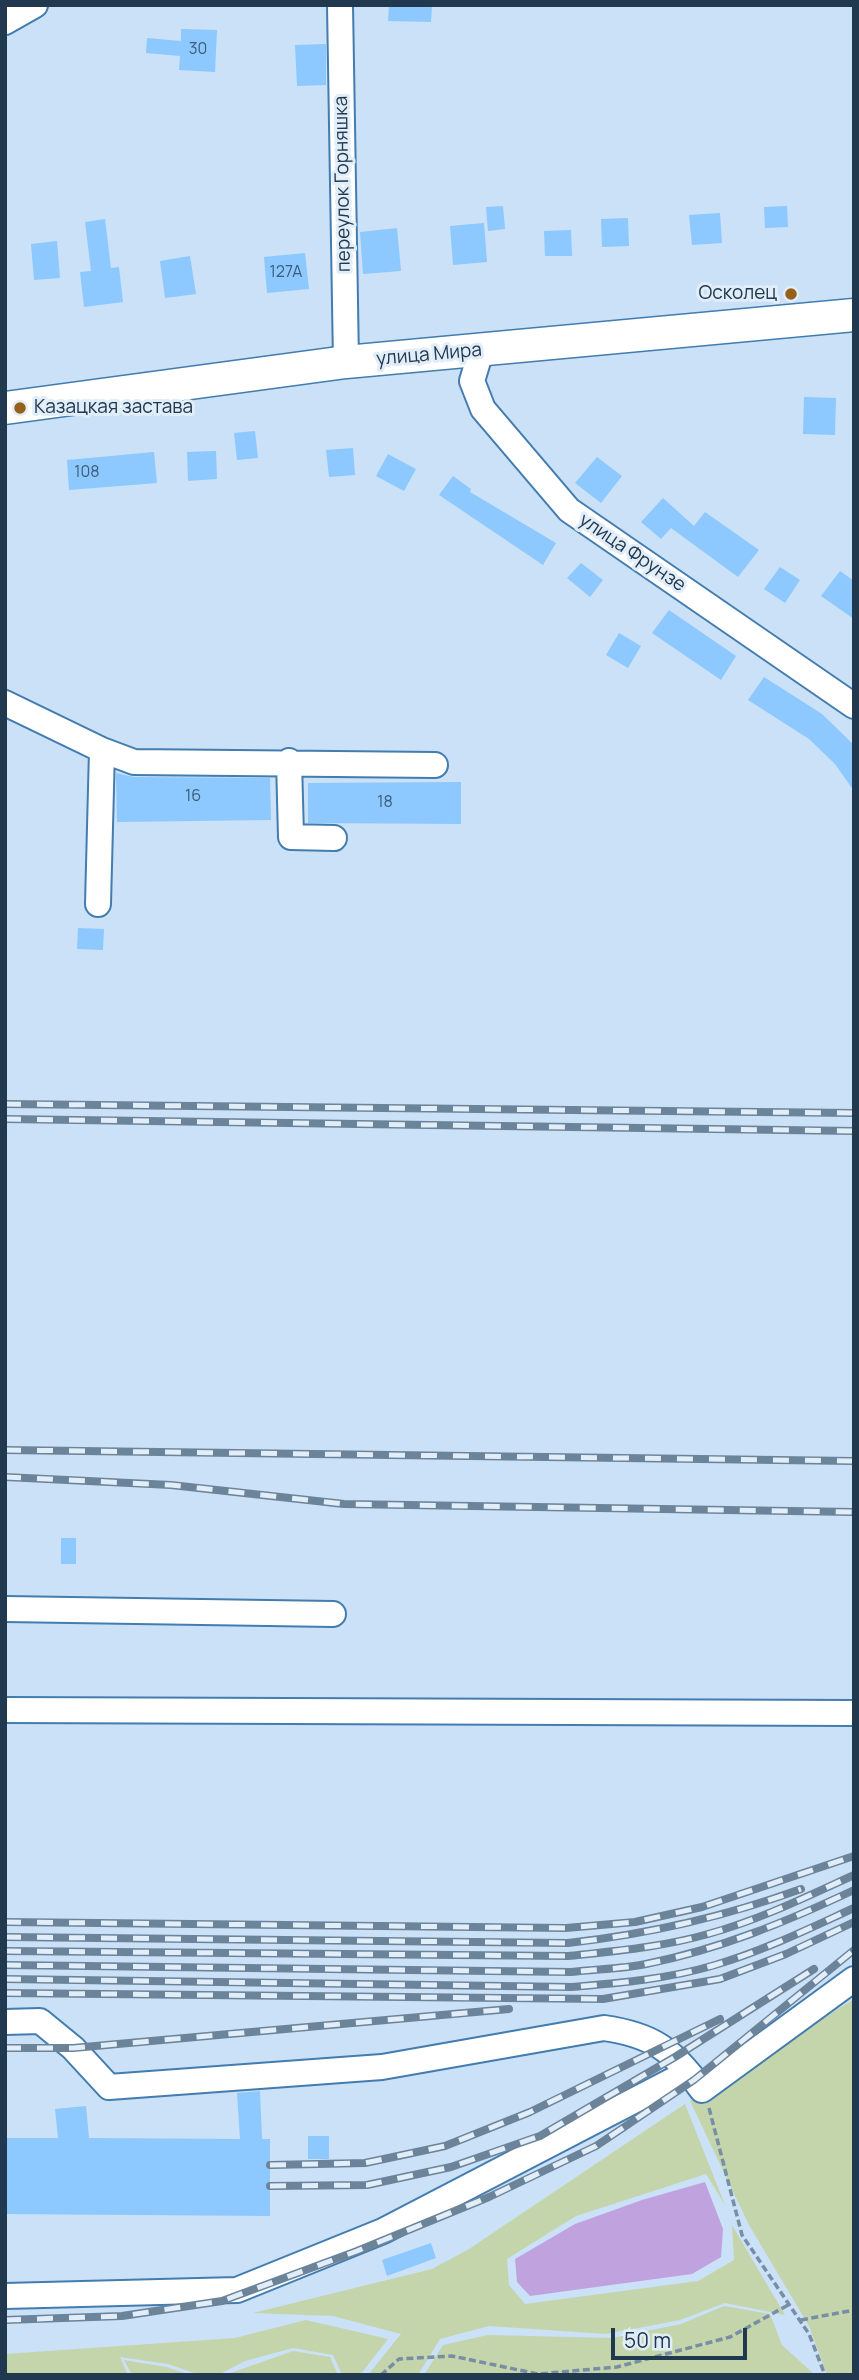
<!DOCTYPE html>
<meta charset="utf-8">
<style>
body{margin:0}
#map{position:relative;width:859px;height:2380px;overflow:hidden;background:#cae1f7;font-family:Manrope,sans-serif}
canvas{display:block}
.frame{position:absolute;inset:0;border:7px solid #21394f;pointer-events:none}
.scale{position:absolute;left:611px;top:2328px;width:136px;height:32px;box-sizing:border-box;border:4px solid #21394f;border-top:0;padding-left:9px;font-size:21px;line-height:24px;white-space:nowrap;color:#21394f;-webkit-text-stroke:5px #e1edf8;paint-order:stroke}
</style>
<div id="map">
<canvas width="859" height="2380"></canvas>
<div class="frame"></div>
<div class="scale">50 m</div>
</div>
<script>
const g = document.querySelector('canvas').getContext('2d');
g.lineJoin = 'round';
function paint(path, color) { g.fillStyle = color; g.fill(path, 'evenodd'); }
function stroke(path, color, width, dash) { g.strokeStyle = color; g.lineWidth = width; g.lineCap = dash ? 'butt' : 'round'; g.setLineDash(dash || []); g.stroke(path); }
function drawText(font, color, halo, rows, align = 'center') {
  g.font = font + ' Manrope,sans-serif'; g.lineWidth = 6; g.setLineDash([]); g.textBaseline = 'middle'; g.strokeStyle = halo; g.fillStyle = color; for (const [text, x, y, turn = 0] of rows) {
    g.save(); g.translate(x, y); g.rotate((+turn || 0) * Math.PI / 180); g.textAlign = isNaN(turn) ? turn : align; if (halo) g.strokeText(text, 0, 0); g.fillText(text, 0, 0); g.restore();
  }
}
const green = new Path2D(`
 M854,1999V2375H827L809,2326L749,2225L690,2101Z
 M685,2104L725,2205L706,2174L576,2216L507,2259L509,2285L525,2304L698,2281L734,2260L732,2225L785,2315L725,2303L680,2320L606,2334L489,2326L440,2339L418,2375H368L401,2334L333,2316L253,2313L432,2269L469,2249Z
 M724,2306L770,2314L782,2345L815,2375H424L443,2345L488,2335L612,2338L681,2324Z
 M306,2320L388,2339L360,2375H342L333,2355L293,2348L245,2361L218,2375H200L168,2364L120,2357L128,2375H5V2354L235,2338Z
 M293,2351L330,2357L338,2375H225Z
 M124,2360L166,2367L190,2375H132Z`);
const water = new Path2D(`
 M705,2182L723,2229L721,2257L692,2274L530,2296L517,2282L515,2259L575,2224L642,2200Z`);
const building = new Path2D(`
 M389,5H432L431,22L388,21Z
 M181,29L217,30L215,72L179,70L180,56L146,53L147,38L181,41Z
 M326,44V85L297,86L295,45Z
 M503,206L505,229L488,231L486,207Z
 M787,206L788,227L765,228L764,207Z
 M720,213L722,243L692,245L689,215Z
 M628,218L629,246L602,247L601,219Z
 M105,219L111,268L119,267L123,302L84,307L80,272L91,271L85,222Z
 M484,223L487,262L453,265L450,226Z
 M397,228L401,271L363,274L360,232Z
 M571,230L572,256H545L544,231Z
 M57,241L60,278L34,280L31,244Z
 M305,253L309,289L267,293L264,257Z
 M190,256L196,294L165,298L160,261Z
 M804,397L836,398L835,435L803,434Z
 M255,431L258,458L237,460L234,433Z
 M353,448L355,475L329,477L326,450Z
 M216,451L217,479L188,481L187,452Z
 M154,452L157,483L69,490L67,460Z
 M388,454L416,469L404,491L376,476Z
 M597,457L622,476L601,503L575,483Z
 M453,476L471,489L470,492L556,543L543,565L439,495Z
 M663,498L694,526L705,512L759,550L738,577L671,528L661,539L641,522Z
 M581,563L603,580L590,597L567,578Z
 M780,567L800,580L785,603L764,589Z
 M840,571L854,581V619L821,596Z
 M669,610L736,656L721,680L652,633Z
 M619,633L641,646L628,668L606,655Z
 M764,677L822,714L854,745V791L835,764L809,739L748,700Z
 M116,773L134,777L270,778L271,820L117,822Z
 M461,782V824L308,823V783Z
 M78,928L104,929L103,950L77,949Z
 M61,1538H76V1564H61Z
 M260,2091L262,2139H270V2216L5,2214V2138H58L55,2109L86,2106L89,2138L240,2139L237,2093Z
 M308,2136H329V2159H308Z
 M431,2243L436,2258L387,2276L382,2260Z`);
const path = new Path2D(`
 M709,2108L742,2235L809,2334L825,2375
 M801,2320L854,2310
 M381,2375L399,2359L452,2356L538,2374L617,2367L730,2337L790,2304`);
const minor = new Path2D(`
 M340,5L346,362
 M5,22L35,5
 M481,351L472,381L483,409L569,510L854,706
 M5,703L102,750L134,762L435,765
 M289,761L291,837L334,838
 M98,904L102,750
 M5,1609L333,1614
 M5,1710L854,1713
 M5,2022L40,2021L73,2048L109,2087L382,2067L604,2028C653,2035 673,2050 702,2090L854,1979
 M5,2296L237,2290L383,2231L687,2073`);
const major = new Path2D(`
 M5,408L346,362L854,315`);
const rail = new Path2D(`
 M5,1104L854,1113
 M5,1119L854,1131
 M5,1450L854,1461
 M5,1477L171,1485L344,1504L854,1512
 M5,1922L566,1928L635,1922L702,1907L854,1856
 M5,1937L568,1943C649,1934 724,1917 801,1889
 M5,1951L568,1956C615,1951 663,1947 708,1934C759,1920 806,1897 854,1875
 M5,1965L571,1972C596,1969 622,1969 646,1964C720,1949 786,1922 854,1890
 M5,1979L572,1987C620,1983 668,1979 715,1965C763,1951 808,1929 854,1908
 M5,1993L603,1999L720,1979L786,1954L854,1922
 M5,2048H73L509,2009
 M270,2165L365,2163L445,2146L530,2112L720,2019
 M270,2186L367,2185L451,2167L540,2136L675,2057L814,1969
 M5,2320L122,2316L222,2301L357,2251L489,2197L596,2146L694,2080L854,1950`);
const markers = [
 [791,294,7,"#975f1a"],
 [20,408,7,"#975f1a"]
];
const numberNames = [
 ["30",198,50],
 ["127А",286,273],
 ["108",87,473],
 ["16",193,797],
 ["18",385,803]
];
const streetNames = [
 ["переулок Горняшка",343,184,-91],
 ["улица Мира",429,355,-5],
 ["улица Фрунзе",632,553,34]
];
const poiNames = [
 ["Осколец",777,294],
 ["Казацкая застава",34,408,"left"]
];
paint(green, '#c4d5ac');
paint(water, '#c0a2df');
paint(building, '#8dc8fe');
stroke(minor, '#437cae', 28);
stroke(major, '#437cae', 35);
stroke(path, '#778ea4', 3.5, [7, 3.5]);
stroke(minor, '#fff', 24);
stroke(major, '#fff', 32);
stroke(rail, '#6c849a', 8);
stroke(rail, '#e1edf8', 5, [16]);
for (const [x, y, r, color] of markers) { const dot = new Path2D(); dot.arc(x, y, r, 0, 2 * Math.PI); g.fillStyle = color; g.fill(dot); stroke(dot, '#e1edf8', 2.5); }
drawText('16px', '#3c5d7b', null, numberNames);
drawText('19px', '#21394f', '#e1edf8', streetNames);
drawText('19px', '#21394f', '#e1edf8', poiNames, 'right');
</script>
